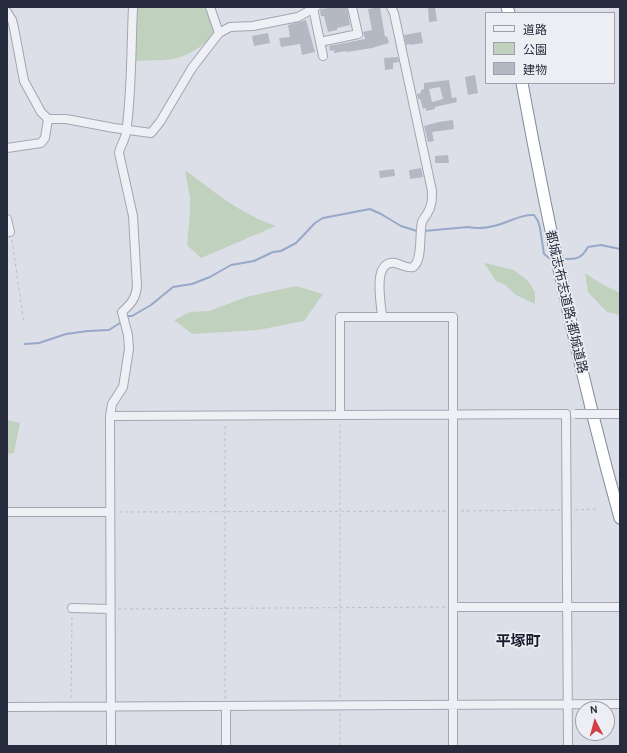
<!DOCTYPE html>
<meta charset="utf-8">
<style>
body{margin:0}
#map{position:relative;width:627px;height:753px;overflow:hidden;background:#dcdfe7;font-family:Karla,"Noto Sans JP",sans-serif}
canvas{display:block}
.frame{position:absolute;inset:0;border:8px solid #262c3d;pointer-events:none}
.legend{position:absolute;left:485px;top:12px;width:130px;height:72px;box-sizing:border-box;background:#eceef4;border:1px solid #9da0ab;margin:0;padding:5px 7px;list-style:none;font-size:12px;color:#262c3d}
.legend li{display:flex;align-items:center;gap:8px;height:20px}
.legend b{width:20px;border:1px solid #9da0ab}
.north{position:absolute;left:575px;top:701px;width:40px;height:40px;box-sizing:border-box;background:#eceef4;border:1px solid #9da0ab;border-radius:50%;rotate:354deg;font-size:11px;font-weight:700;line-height:16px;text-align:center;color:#262c3d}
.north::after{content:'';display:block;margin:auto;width:14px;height:18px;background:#cf3f43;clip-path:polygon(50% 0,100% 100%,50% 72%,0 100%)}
</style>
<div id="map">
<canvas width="627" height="753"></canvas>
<div class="frame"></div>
<ul class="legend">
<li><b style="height:5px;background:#eff0f5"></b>道路</li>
<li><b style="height:11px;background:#c0d1bd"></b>公園</li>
<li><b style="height:11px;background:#b4b8c3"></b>建物</li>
</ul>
<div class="north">N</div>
</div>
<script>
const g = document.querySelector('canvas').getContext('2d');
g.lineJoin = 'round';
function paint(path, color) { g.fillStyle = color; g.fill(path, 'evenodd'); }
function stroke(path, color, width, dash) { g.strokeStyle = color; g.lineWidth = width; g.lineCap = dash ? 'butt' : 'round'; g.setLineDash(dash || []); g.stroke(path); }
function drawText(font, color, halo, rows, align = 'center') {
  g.font = font + ' Karla,"Noto Sans JP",sans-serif'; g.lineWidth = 3.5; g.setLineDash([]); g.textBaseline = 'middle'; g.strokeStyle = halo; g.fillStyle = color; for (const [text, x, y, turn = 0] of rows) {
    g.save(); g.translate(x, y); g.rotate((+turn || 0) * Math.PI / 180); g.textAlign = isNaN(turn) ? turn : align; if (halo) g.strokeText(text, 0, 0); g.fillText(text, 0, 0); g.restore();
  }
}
const green = new Path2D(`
 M130,7H208L215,32C207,44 191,54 177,58C166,61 146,60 134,61L127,47L129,11Z
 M185,170C213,191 242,215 276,226L201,258L187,245L190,211V198Z
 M484,263L514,270L528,281L535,292V304L516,295L505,285L496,281Z
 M585,273L600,283L620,293V315L607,312L588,292Z
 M296,286L323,294L304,321L258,330L192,334L174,320L190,312L209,311L246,297Z
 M7,420L20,423L14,453L7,454Z`);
const stream = new Path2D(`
 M424,231L468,227C481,230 497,226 509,221C518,218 524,214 534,215L538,221L540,228L544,254L549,258L553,259
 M561,259C575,259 581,260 588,247L601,245L620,249
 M127,316H132L151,305L173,287L192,284L210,277L231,265L254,261L273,252L281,251L296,243L315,223L323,218L370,209L381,214L401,226L417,231
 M25,344L39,343L66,334L88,331L109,330L120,323`);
const building = new Path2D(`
 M328,7H347L350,25L337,28V30L328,32L324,16H321L320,11L321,9L328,8Z
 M380,7L385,37L387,36L389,43L372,48L347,52L346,51L334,53V50L330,51L329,46L365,39L363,32L372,30L368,9Z
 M428,7H435L437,21L429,22Z
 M306,20L315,52L302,55L300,44L281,47L279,38L290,37L288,25Z
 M421,32L423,43L410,45V44L406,45L404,35Z
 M268,33L270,43L254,46L252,36Z
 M398,57L399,62L393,63V69L385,70L384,58Z
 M475,75L478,93L468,95L465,77Z
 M449,80L452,98L456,97L457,102L435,107V109L426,111V108L423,109L420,99H418L417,94L421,93V90L424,89V83ZM440,87L443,99L432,102L429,89Z
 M453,120L454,129L432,132L434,141L428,142L424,126L439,122Z
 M448,155L449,163H435V156Z
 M421,168L423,177L410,179L409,170Z
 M394,169L395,176L380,178L379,171Z`);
const path = new Path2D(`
 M12,240L24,324
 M575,510L596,509
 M461,511L560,510
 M119,512L446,511
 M118,609L445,607
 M340,697V423
 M71,698L72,616
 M225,699V424
 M340,713V746`);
const minor = new Path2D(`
 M210,7L219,33
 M313,8L323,56
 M7,12L12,20L14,28L24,81L41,112L48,119H66L114,128L151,133L160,122L192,68L219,33L230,27L253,26L298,17L316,7
 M320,42L358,34L352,7
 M7,148L41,143L45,138L48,119
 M7,219L10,232
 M382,316C381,303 372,260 395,263C400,264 408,269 413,267C423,261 419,232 422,222C423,219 425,217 427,214C432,206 432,200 432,191L394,13L391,7
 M340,414V317H453V746
 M110,416L566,414L568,746
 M7,512H110
 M454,607H620
 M72,608L110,609
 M7,707L620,704
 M111,746L110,416L112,404L123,387L129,349L128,335L122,312C131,304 136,298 137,286L133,216L119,153C120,146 125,140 126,133C132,92 131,49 133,7
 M226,746V706`);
const highway = new Path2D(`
 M507,7L509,13
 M522,83C549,230 580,375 620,518`);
const minorBridge = new Path2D(`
 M575,414H620`);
const streetNames = [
 ["都城志布志道路;都城道路",566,302,77]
];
const quarterNames = [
 ["平塚町",518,642]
];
paint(green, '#c0d1bd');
stroke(stream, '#97a8c8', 2);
paint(building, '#b4b8c3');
stroke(minor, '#a2a6b1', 10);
stroke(highway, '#848b9d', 13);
stroke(path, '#bbbdc5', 1, [3, 3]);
stroke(minor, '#eff0f5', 8);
stroke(highway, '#fff', 11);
stroke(minorBridge, '#a2a6b1', 10, []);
stroke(minorBridge, '#eff0f5', 8);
drawText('13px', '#262c3d', '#eceef4', streetNames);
drawText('bold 15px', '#181d2e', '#eceef4', quarterNames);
</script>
